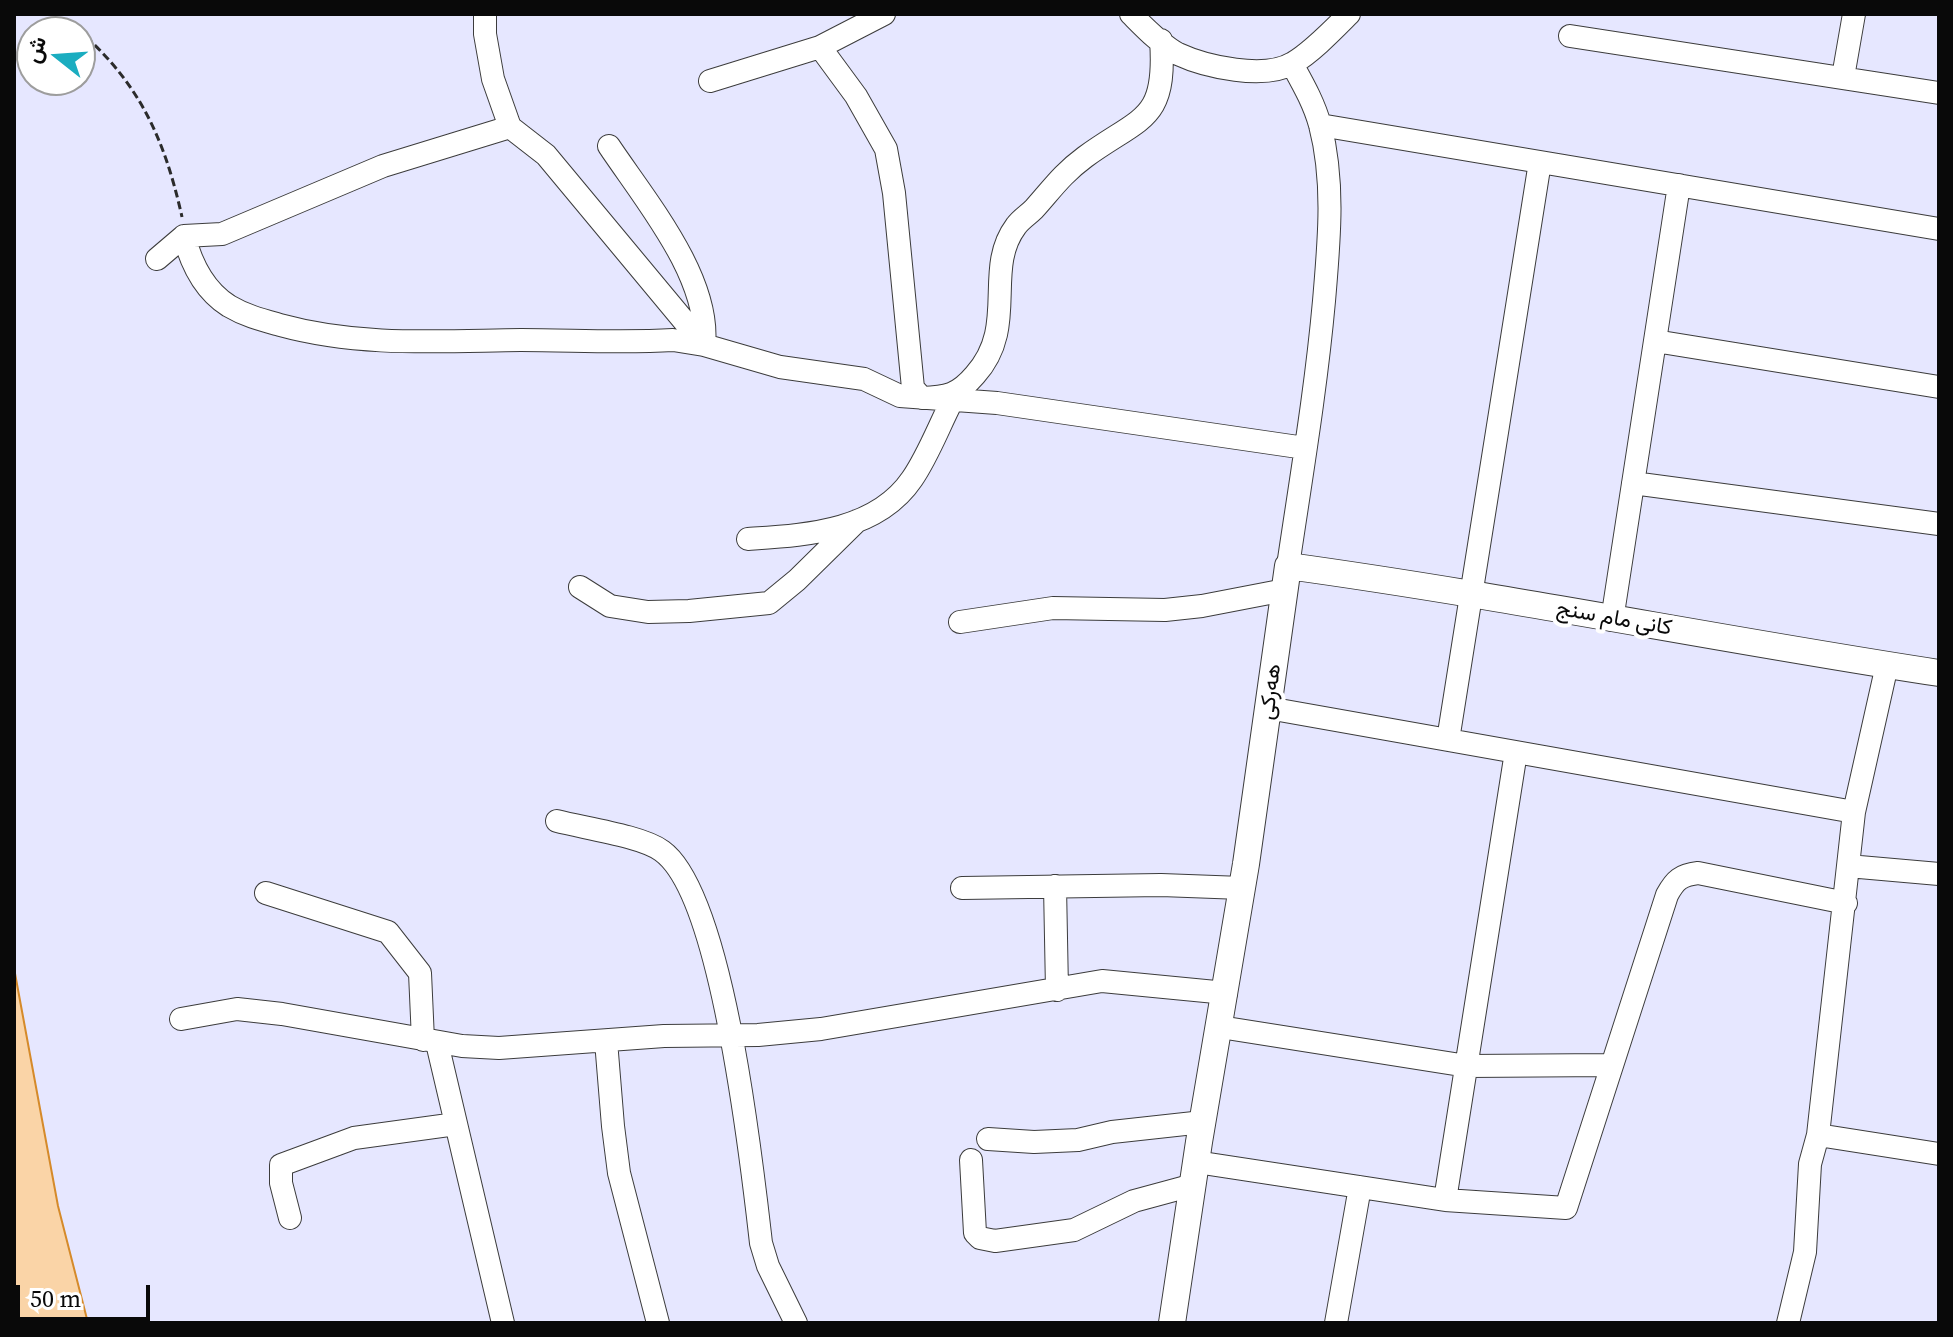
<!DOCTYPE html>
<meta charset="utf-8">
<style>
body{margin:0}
#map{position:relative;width:1953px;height:1337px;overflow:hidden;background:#e6e7ff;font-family:"Source Serif 4",Vazirmatn,serif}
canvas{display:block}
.frame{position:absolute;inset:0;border:16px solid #090909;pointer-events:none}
.north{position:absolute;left:16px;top:16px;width:80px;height:80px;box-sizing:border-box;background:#fff;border:2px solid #9d9d9d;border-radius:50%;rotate:287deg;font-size:22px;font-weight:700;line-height:32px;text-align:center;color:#090909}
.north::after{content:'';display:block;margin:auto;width:28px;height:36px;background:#1badc0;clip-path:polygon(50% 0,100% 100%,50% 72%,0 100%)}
.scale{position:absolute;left:16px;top:1285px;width:134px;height:36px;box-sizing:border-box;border:4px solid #090909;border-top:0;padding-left:10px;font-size:24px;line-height:28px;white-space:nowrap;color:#090909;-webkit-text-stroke:6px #fff;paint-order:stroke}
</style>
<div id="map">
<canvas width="1953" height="1337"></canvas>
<div class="frame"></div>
<div class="north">ش</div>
<div class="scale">50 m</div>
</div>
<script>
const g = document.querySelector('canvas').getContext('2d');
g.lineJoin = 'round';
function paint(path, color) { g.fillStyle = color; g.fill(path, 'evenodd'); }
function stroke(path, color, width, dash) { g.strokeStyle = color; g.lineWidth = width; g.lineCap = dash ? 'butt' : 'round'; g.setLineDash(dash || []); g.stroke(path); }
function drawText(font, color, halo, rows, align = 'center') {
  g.font = font + ' "Source Serif 4",Vazirmatn,serif'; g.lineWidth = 8; g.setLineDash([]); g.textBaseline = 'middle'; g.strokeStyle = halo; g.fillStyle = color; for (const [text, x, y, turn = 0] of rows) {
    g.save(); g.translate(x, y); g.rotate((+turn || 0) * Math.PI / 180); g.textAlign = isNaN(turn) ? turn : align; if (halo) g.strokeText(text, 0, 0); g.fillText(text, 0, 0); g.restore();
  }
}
const water = new Path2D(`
 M14,968L58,1206L88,1323H14Z`);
const path = new Path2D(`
 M68,21C136,77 163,132 182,217`);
const minor = new Path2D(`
 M485,14V34L493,79L510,127L546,155L704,345
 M1131,14C1144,27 1161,45 1178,54C1206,67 1265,80 1293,63C1311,53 1334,29 1349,14
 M1570,36L1939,93
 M820,47L856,96L886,149L894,193L913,388L922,398C947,397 958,395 975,375C1019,326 983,270 1016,226C1021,219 1028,215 1034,209C1052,189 1062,174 1085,157C1141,116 1167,122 1161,40
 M1843,77L1854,14
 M710,81L820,47L884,14
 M1320,125L1939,229
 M609,146C645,200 711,278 704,345
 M184,236C191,263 205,291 229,306C246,316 262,320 280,325C360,347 439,341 521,340C572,340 622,343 673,340L704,345L780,367L864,379L900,396L997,403L1305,448
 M157,259L184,236L222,234L383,166L510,127
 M1655,341L1939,387
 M1633,483L1939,524
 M748,539C805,535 876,532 912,479C928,456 939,426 952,401
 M1288,566C1301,478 1316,390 1324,301C1329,242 1335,182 1320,125C1314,103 1303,84 1292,64
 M580,587L610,606L648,612L689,611L769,603L797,580L857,521
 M1612,620L1679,185
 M960,622L1053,608L1165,610L1202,606L1285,590
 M1268,708L1854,812
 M1448,740L1540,162
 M557,821C583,828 642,836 662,851C723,895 752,1165 761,1243L768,1266L796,1323
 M1848,866L1939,874
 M1055,886L1057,990
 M962,888L1161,885L1242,888
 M266,893L388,932L420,973L423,1040
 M181,1019L237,1009L282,1014L462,1046L499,1048L664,1036L758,1035L821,1029L1102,981L1226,993
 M1220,1027L1467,1066L1611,1065
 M606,1041L613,1126L619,1173L658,1323
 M437,1043L503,1323
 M1818,1135L1939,1154
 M988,1139L1034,1142L1078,1140L1112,1132L1203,1122
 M971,1160L975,1233L980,1238L995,1241L1074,1230L1134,1201L1193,1185
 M1196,1162L1445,1200L1566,1208L1667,895C1675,880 1681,875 1698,873L1846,903
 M1445,1200L1516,752
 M290,1218L281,1183V1165L354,1138L456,1124
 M1336,1323L1360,1187
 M1788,1323L1805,1252L1810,1164L1818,1135L1854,812L1887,665`);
const tertiary = new Path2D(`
 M1172,1323L1199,1142L1246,864L1288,566C1506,596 1722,640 1939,673`);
const streetNames = [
 ["کانی مام سنج",1614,619,10],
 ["هەرکی",1271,692,-82]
];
paint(water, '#fad4a7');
stroke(water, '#d58a2a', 2);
stroke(minor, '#3c3c3c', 24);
stroke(tertiary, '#3c3c3c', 28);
stroke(path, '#2b2b2b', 3, [8, 4]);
stroke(minor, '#fff', 22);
stroke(tertiary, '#fff', 26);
drawText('22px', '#090909', '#fff', streetNames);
</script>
